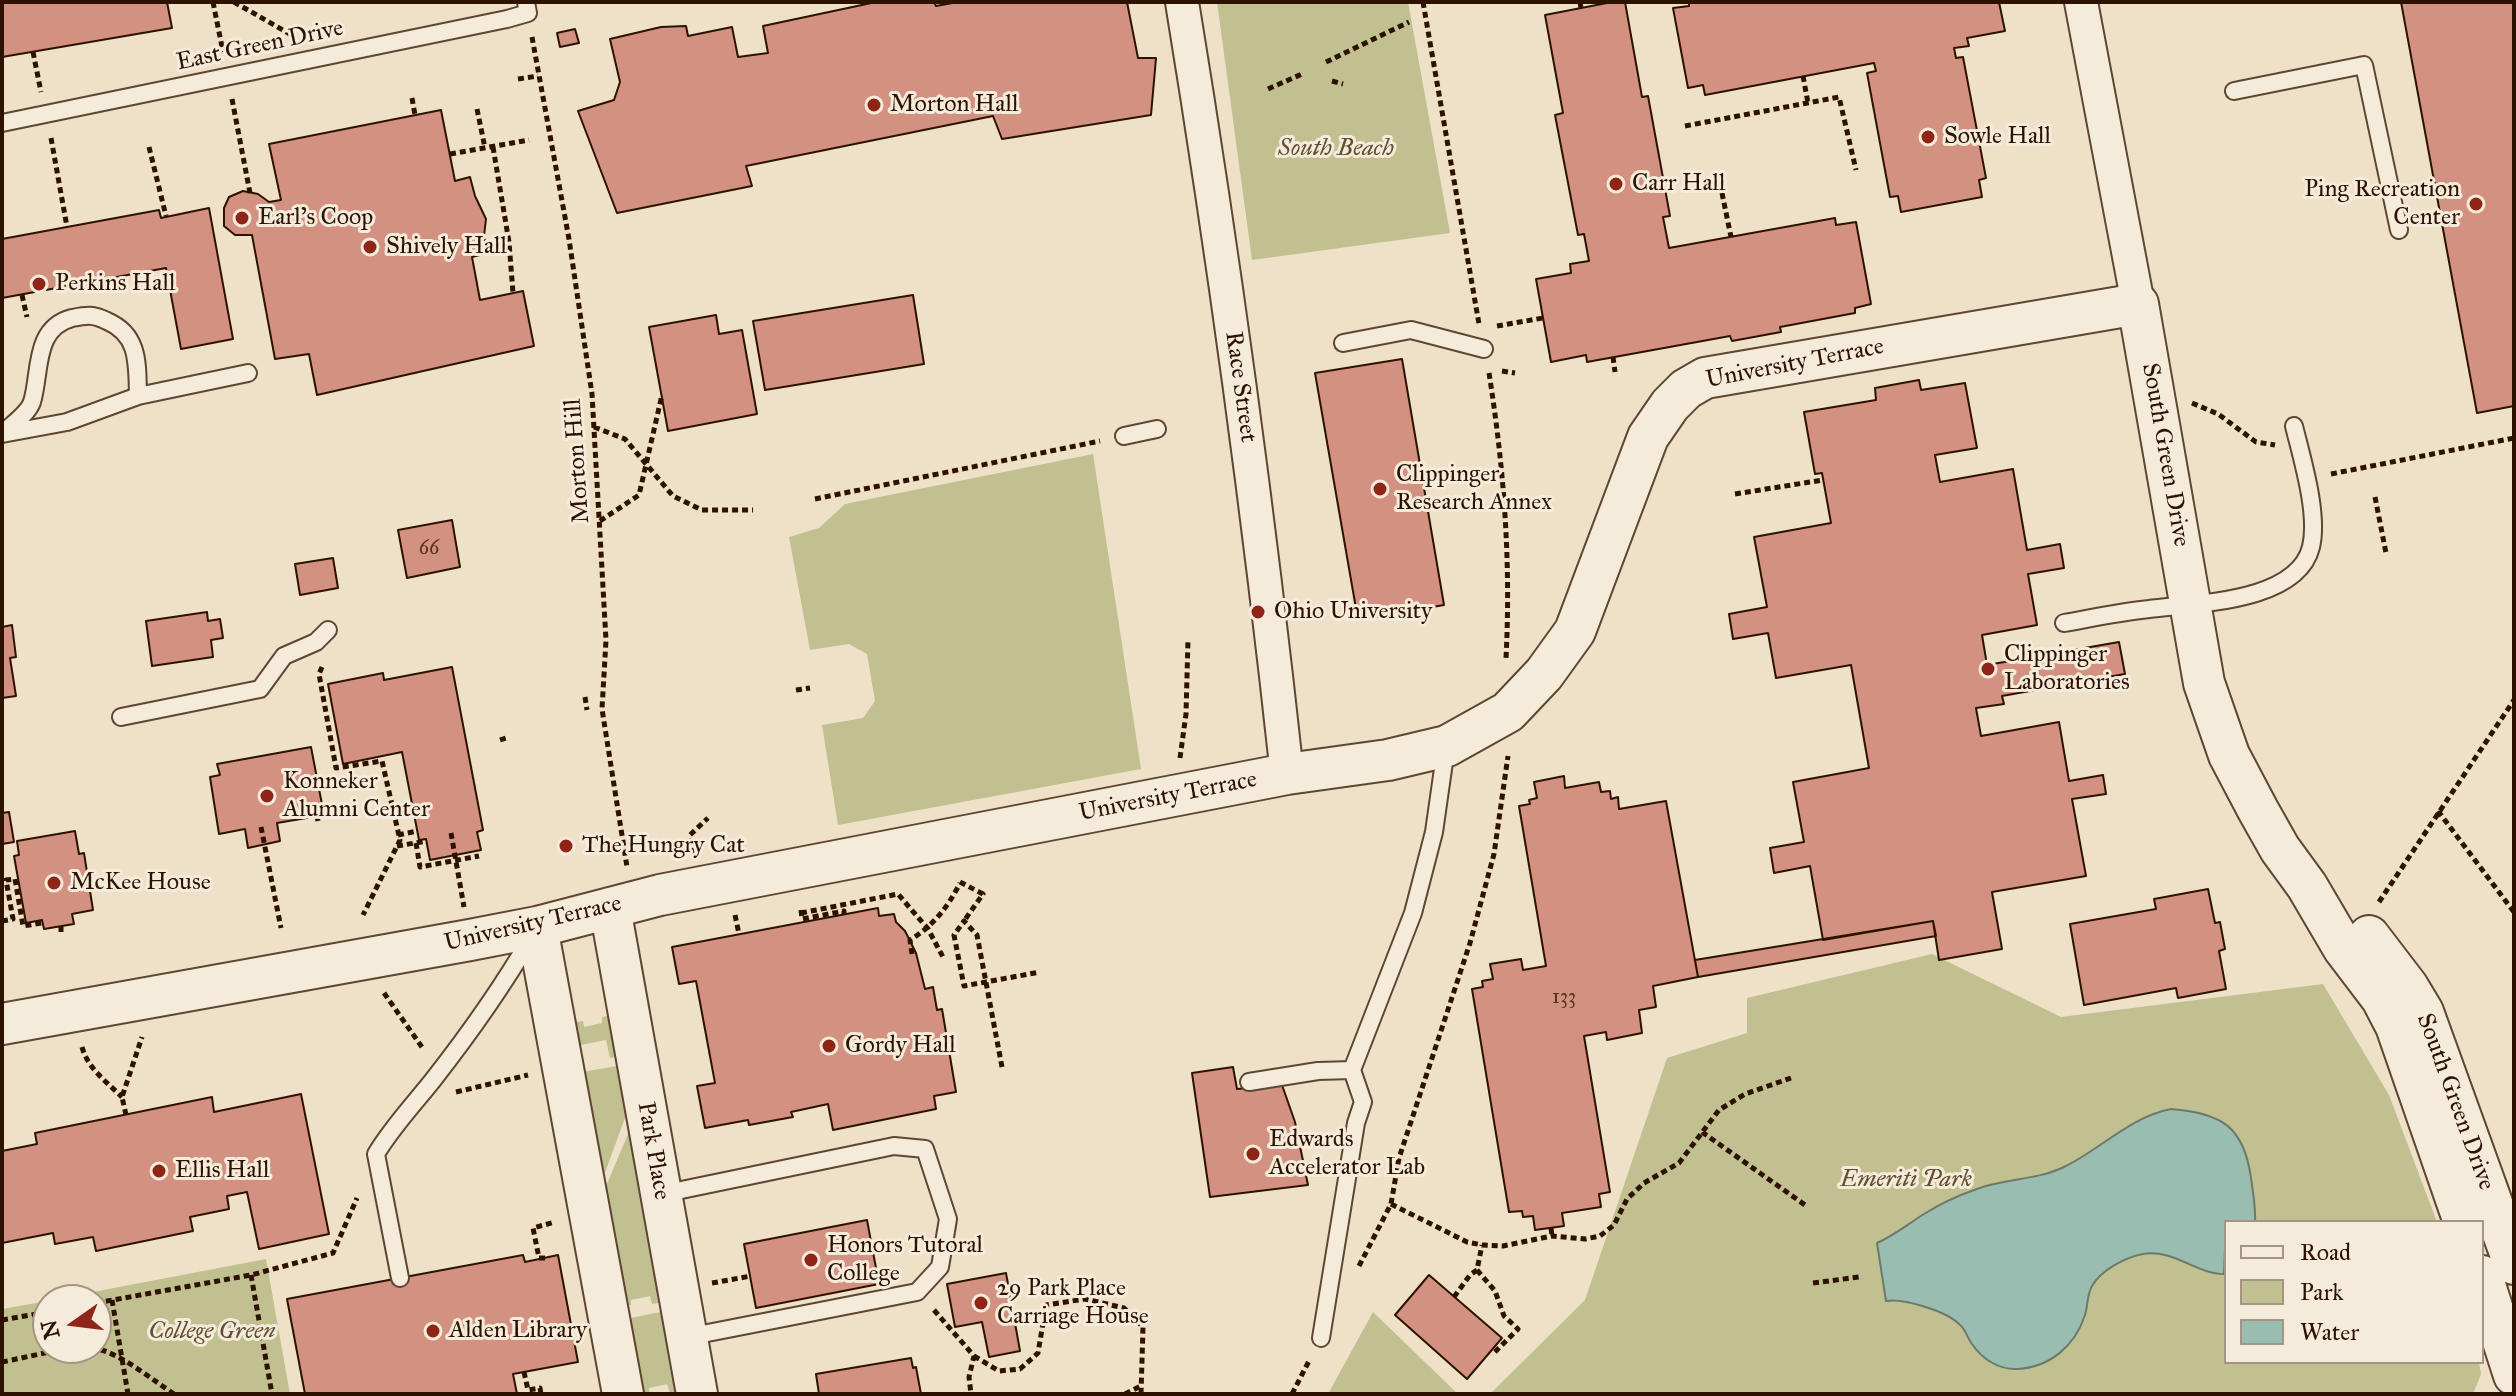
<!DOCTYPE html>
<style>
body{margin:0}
#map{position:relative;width:2516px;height:1396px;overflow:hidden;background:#efe0c8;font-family:"IM FELL Great Primer",serif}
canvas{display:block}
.frame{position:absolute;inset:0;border:4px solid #2e1200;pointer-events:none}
.legend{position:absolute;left:2224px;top:1220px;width:260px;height:144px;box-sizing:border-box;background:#f5ebdb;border:2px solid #a59483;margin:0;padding:10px 14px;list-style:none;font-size:24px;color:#2e1200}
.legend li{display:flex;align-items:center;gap:16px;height:40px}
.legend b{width:40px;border:2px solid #a59483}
.north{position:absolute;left:32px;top:1284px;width:80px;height:80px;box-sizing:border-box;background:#f5ebdb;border:2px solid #a59483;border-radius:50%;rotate:256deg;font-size:22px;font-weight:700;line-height:32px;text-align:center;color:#2e1200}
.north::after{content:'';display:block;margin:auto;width:28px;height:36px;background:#8f2418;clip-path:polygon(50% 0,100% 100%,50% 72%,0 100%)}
</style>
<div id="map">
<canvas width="2516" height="1396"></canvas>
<div class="frame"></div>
<ul class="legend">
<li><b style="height:10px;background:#f5ebdb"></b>Road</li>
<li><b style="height:22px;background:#c1c090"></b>Park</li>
<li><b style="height:22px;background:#9abdb1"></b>Water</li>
</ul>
<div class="north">N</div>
</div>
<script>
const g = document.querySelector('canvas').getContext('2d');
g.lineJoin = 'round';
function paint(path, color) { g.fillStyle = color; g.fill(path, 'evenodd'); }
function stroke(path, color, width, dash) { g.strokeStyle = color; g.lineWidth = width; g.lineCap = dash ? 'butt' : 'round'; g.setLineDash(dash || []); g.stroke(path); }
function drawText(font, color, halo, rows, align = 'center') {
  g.font = font + ' "IM FELL Great Primer",serif'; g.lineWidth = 6; g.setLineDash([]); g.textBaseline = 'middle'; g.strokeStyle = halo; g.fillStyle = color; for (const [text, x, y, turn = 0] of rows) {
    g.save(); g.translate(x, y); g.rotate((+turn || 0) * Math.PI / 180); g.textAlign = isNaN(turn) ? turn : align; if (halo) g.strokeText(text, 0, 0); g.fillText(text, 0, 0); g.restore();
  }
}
const green = new Path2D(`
 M1217,2H1408L1450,233L1252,260Z
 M1093,454L1141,769L838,825L822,725L863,718L875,701L867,654L849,644L810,650L789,537L819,528L845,504Z
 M1932,954L2061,1017L2323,984L2389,1095L2437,1222H2226V1362H2479L2481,1374L2473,1394H1490L1585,1300L1667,1058L1747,1033V998Z
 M614,1015L622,1056L610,1058L606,1040L580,1045L582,1062L575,1063L567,1023L583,1021L584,1027L602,1023V1017Z
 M623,1065L630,1104L598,1192L576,1073Z
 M633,1122L665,1302L652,1304L650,1296L631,1300V1305L618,1307L599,1203Z
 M266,1259L290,1394H2V1309L48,1301V1348H96V1300H51Z
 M666,1311L680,1391L670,1393L667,1384L649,1388L650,1394H634L620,1320Z
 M1373,1312L1458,1394H1328Z`);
const water = new Path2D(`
 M2171,1109C2222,1113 2244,1127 2251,1178C2253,1193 2256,1208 2255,1222H2226L2224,1274C2196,1274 2174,1249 2143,1254C2126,1257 2101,1270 2092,1286C2087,1294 2088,1306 2085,1315C2075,1346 2050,1367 2018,1369C1999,1370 1982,1359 1972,1344C1967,1338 1966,1329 1959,1324C1946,1311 1903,1298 1886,1301L1877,1243C1895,1235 1908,1224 1924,1214C1940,1204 1957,1196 1974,1190C2003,1178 2035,1181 2064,1167C2101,1149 2130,1117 2171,1109Z`);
const building = new Path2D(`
 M3,2H167L172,28L2,57Z
 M876,2H934L936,6L958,2H1127L1138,58H1156L1151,115L1002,139L993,116L746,166L752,186L617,213L578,111L614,100L620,82L610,39L661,27L686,26L688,36L732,27L738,57L768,53L763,26Z
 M1612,2H1625L1642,97L1648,96L1670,216L1663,217L1669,248L1835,218L1836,225L1856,222L1871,304L1855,308V313L1780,327L1781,332L1732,341L1730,336L1587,362L1586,355L1551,362L1536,279L1571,273L1570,264L1589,261L1584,234L1578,235L1555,115L1563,113L1545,15Z
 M1689,2H1999L2005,31L1967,38L1969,46L1954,48L1956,58L1963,57L1986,178L1979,180L1982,197L1901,212L1898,196L1890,197L1867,73L1876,71L1874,63L1705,95L1703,85L1688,88L1673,8L1689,6Z
 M2401,2H2514V406L2477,413Z
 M575,29L579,43L560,47L557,33Z
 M441,110L455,181L470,177L475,196L486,219L484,236L487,253L472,257L480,300L523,291L534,346L317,395L309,354L275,359L252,235H235L224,226V208L229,197L243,191L258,194L269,202L281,200L269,144Z
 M209,208L233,339L181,349L166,268L2,298V239L159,210L161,218Z
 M913,295L924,364L765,390L753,321Z
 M716,315L719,334L742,330L757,414L668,431L649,327Z
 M1402,359L1444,605L1358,620L1315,373Z
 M1919,380L1921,390L1965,383L1977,448L1935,455L1940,482L2013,469L2027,550L2060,544L2064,568L2028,574L2037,625L1982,635L1987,665L2119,642L2125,674L2002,696L2004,704L1976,708L1981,736L2059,722L2069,781L2103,775L2106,794L2072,799L2086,876L1992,892L2002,949L1939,960L1933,921L1823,940L1810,866L1774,873L1770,848L1804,842L1793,782L1869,768L1851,665L1776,678L1768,633L1733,639L1729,614L1767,607L1754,537L1831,523L1822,473L1815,474L1804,412L1876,400L1875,388Z
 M452,520L460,567L407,578L398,530Z
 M333,558L338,588L300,595L295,564Z
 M207,612L208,621L220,619L223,638L211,640L213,657L152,666L146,621Z
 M12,625L16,657L10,658L16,696L2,698V627Z
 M452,667L483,830L477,832L481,850L430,860L426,839L419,840L402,752L343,764L328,684L383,673L384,680Z
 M311,747L324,815L277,823L280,841L248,848L245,829L219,834L210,777L220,775L217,764Z
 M1564,776L1565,788L1599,782L1601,792L1610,791L1611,799L1618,797L1619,809L1666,801L1698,977L1653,986L1656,1007L1639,1010L1642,1033L1607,1040L1606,1032L1584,1036L1610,1192L1599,1194L1601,1207L1562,1213L1564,1226L1535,1230L1533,1216L1523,1217L1522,1211L1509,1212L1472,989L1483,987L1482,981L1493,979L1490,964L1521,959L1523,970L1546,966L1519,806L1530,804L1529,800L1537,798L1534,782Z
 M9,812L14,842L2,844V813Z
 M75,831L79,854L84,853L93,910L72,914L74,924L44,929L42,920L26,923L14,856L19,855L17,841Z
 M2208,889L2215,923L2220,922L2225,949L2219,951L2226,989L2178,998L2176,988L2084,1005L2070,924L2156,909L2154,899Z
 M878,908L879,916L894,914L896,922L905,931L916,953L925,989L933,987L937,1010L942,1009L956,1092L934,1096L936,1109L833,1130L828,1104L791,1112L793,1117L749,1125L748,1120L705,1128L697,1086L715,1083L696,981L679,984L672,947Z
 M1933,921L1936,936L1698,977L1695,960Z
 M1233,1067L1237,1089L1282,1085L1295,1122L1308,1185L1210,1197L1192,1073Z
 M301,1094L329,1234L259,1249L247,1192L227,1196L229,1209L190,1217L193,1231L96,1251L93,1237L55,1244L53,1233L2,1243V1151L37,1144L35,1133L212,1097L214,1112Z
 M867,1220L879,1284L756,1308L744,1244Z
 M523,1255L525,1262L558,1255L578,1362L513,1374L517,1394H305L287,1299Z
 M1006,1273L1020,1351L989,1357L982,1322L955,1327L947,1284Z
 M1429,1275L1502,1338L1467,1379L1395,1315Z
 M911,1358L913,1368L916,1367L921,1394H819L816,1374Z`);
const path = new Path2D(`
 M213,2L223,52
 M234,2L295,37
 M1423,2L1479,324
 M1580,2L1581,8
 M532,37L569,239L592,394L606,640L602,709L627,867
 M33,52L41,92
 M1326,62L1409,22
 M1803,76L1808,103
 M518,79L538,76
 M1332,81L1343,84
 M1268,89L1302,74
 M412,98L415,115
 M232,99L250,193
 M477,109L485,148
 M1685,126L1839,97L1856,170
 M51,138L67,227
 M149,147L166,216
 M493,147L509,242L513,293
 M450,154L529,140
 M1722,193L1731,237
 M22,295L27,317
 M1497,326L1543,318
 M1613,357L1615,372
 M1502,371L1515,373
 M1489,373C1504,468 1511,562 1506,658
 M2192,403L2218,414L2256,442L2275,445
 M594,427L625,439L673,496L702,510H753
 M2331,474L2514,438
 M1735,494L1823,480
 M2375,497L2386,553
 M815,499L1100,441
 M600,521L639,495L662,395
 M322,667L319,674L336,768L382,761L400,840L363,915
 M796,690L810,688
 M585,697L587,710
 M500,740L509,737
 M1180,758L1186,714L1188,640
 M2438,811L2514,912
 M317,816L318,821
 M261,827L281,928
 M451,833L464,907
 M398,835L417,831
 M416,843L420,867L479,856
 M397,846L427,841
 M692,854L689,836L708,818
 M960,882L983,894L964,921
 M2379,902L2514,700
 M801,910L802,919L844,911V914
 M801,913L898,894L928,929L943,957
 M735,915L739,934
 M2,921L13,919L6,880L15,879L23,926L42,923
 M61,926V932
 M912,954L910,940C933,926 948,907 960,883
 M384,993L424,1050
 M82,1047C88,1069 107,1082 122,1097
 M1002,1067L977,935L964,921L954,935L964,986L1040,972
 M456,1092L528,1075
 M126,1115L122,1097L142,1037
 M1702,1132L1805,1205
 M1391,1204L1467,1242L1482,1245L1503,1246L1552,1236L1585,1239L1600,1236L1614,1225L1627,1199L1644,1183L1679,1163L1719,1110L1745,1094L1791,1078
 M1551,1228L1552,1236
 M545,1258H539L533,1228L555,1222
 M1359,1266L1391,1204L1399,1158L1470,943L1494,854L1508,756
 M1477,1270L1495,1291L1504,1316L1518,1329L1492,1355
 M251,1275L272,1394
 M712,1283L751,1276
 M1813,1283L1859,1277
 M1454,1297L1470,1275L1477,1270L1482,1245
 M112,1300L128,1394
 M96,1303L251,1275L333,1253L357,1198
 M934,1310L974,1356L969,1377L971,1394
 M2,1320L48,1312
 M974,1356L999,1371L1020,1369L1038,1353L1046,1305L1085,1299L1124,1308L1143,1327L1141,1394
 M2,1362C29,1357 70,1345 97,1349C120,1353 154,1381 174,1394
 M524,1372L528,1390L540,1388L541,1394
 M1125,1394L1141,1386
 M1292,1394L1310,1359`);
const service = new Path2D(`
 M2234,91L2364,65L2399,230
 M2,123L507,19L528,13L526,2
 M1343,343L1411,330L1484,349
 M2,434C11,425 28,414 32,402C41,373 33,328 72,318C87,315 93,314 107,321C140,335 137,365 138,396
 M2,434L67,422L138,396L248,373
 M1124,436L1157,429
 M2064,623C2092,618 2120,612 2149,609C2195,603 2297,603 2311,547C2319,514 2302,459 2294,426
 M121,717L260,689L284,656L316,642L328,630
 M1249,1082L1318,1071L1352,1070
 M662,1194L894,1146L925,1149L948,1219L940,1267L917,1292L687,1337
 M400,1278L376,1154C392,1127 414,1104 433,1080C469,1034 503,986 532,936
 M1321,1338L1356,1123L1363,1102L1352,1070L1413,913L1434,832L1446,748`);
const minor = new Path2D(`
 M1182,2C1224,258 1259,516 1287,774
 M2081,2L2138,304`);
const tertiary = new Path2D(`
 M610,908L697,1394
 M537,927L623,1394
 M2369,936L2408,987L2423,1012L2514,1264
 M2,1024L470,940L537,927L660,895L1287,774L1388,760L1447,746L1508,712L1544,674L1575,631L1648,437L1670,405L1686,389L1705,378L2138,304L2204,683L2229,755L2258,810L2280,849L2307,886L2344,949L2382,999L2396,1026L2464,1222
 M2482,1276L2514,1375`);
const markers = [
 [874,105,8,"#8f2418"],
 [1928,137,8,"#8f2418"],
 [1616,184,8,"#8f2418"],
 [2476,204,8,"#8f2418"],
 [242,218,8,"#8f2418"],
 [370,247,8,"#8f2418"],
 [39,284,8,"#8f2418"],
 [1380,489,8,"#8f2418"],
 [1258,612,8,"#8f2418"],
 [1988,669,8,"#8f2418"],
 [267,796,8,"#8f2418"],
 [566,846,8,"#8f2418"],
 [54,883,8,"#8f2418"],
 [829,1046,8,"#8f2418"],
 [1253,1154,8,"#8f2418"],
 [159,1171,8,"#8f2418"],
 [811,1260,8,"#8f2418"],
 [981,1303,8,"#8f2418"],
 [433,1331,8,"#8f2418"]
];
const numberNames = [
 ["66",429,549],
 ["133",1564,998]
];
const streetNames = [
 ["East Green Drive",260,46,-12],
 ["University Terrace",1795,364,-11],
 ["Race Street",1240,387,82],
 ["South Green Drive",2165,455,80],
 ["Morton Hill",578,461,-94],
 ["University Terrace",1168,797,-11],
 ["University Terrace",533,924,-13],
 ["South Green Drive",2455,1102,70],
 ["Park Place",653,1151,80]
];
const poiNames = [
 ["Morton Hall",890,105],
 ["Sowle Hall",1944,137],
 ["Carr Hall",1632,184],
 ["Ping Recreation",2460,190,"right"],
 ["Center",2460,218,"right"],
 ["Earl's Coop",258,218],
 ["Shively Hall",386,247],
 ["Perkins Hall",55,284],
 ["Clippinger",1396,475],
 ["Research Annex",1396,503],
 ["Ohio University",1274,612],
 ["Clippinger",2004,655],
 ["Laboratories",2004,683],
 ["Konneker",283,782],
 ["Alumni Center",283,810],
 ["The Hungry Cat",582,846],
 ["McKee House",70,883],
 ["Gordy Hall",845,1046],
 ["Edwards",1269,1140],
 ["Accelerator Lab",1269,1168],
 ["Ellis Hall",175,1171],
 ["Honors Tutoral",827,1246],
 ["College",827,1274],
 ["29 Park Place",997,1289],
 ["Carriage House",997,1317],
 ["Alden Library",449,1331]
];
const parkNames = [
 ["South Beach",1336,149],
 ["Emeriti Park",1906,1180],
 ["College Green",212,1332]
];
paint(green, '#c1c090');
paint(water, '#9abdb1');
stroke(water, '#6f796a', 2);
paint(building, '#d39281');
stroke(building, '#2e1200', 2);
stroke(service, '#5e4632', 20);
stroke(minor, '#5e4632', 36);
stroke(tertiary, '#5e4632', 44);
stroke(path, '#2e1200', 5, [6, 4]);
stroke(service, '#f5ebdb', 16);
stroke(minor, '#f5ebdb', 32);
stroke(tertiary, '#f5ebdb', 40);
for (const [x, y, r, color] of markers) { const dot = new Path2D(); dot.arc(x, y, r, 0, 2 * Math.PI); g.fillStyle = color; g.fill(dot); stroke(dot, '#f5ebdb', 3); }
drawText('20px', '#573220', null, numberNames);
drawText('24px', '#2e1200', '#f5ebdb', streetNames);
drawText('24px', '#2e1200', '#f5ebdb', poiNames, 'left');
drawText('italic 24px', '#614f32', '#f5ebdb', parkNames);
</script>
